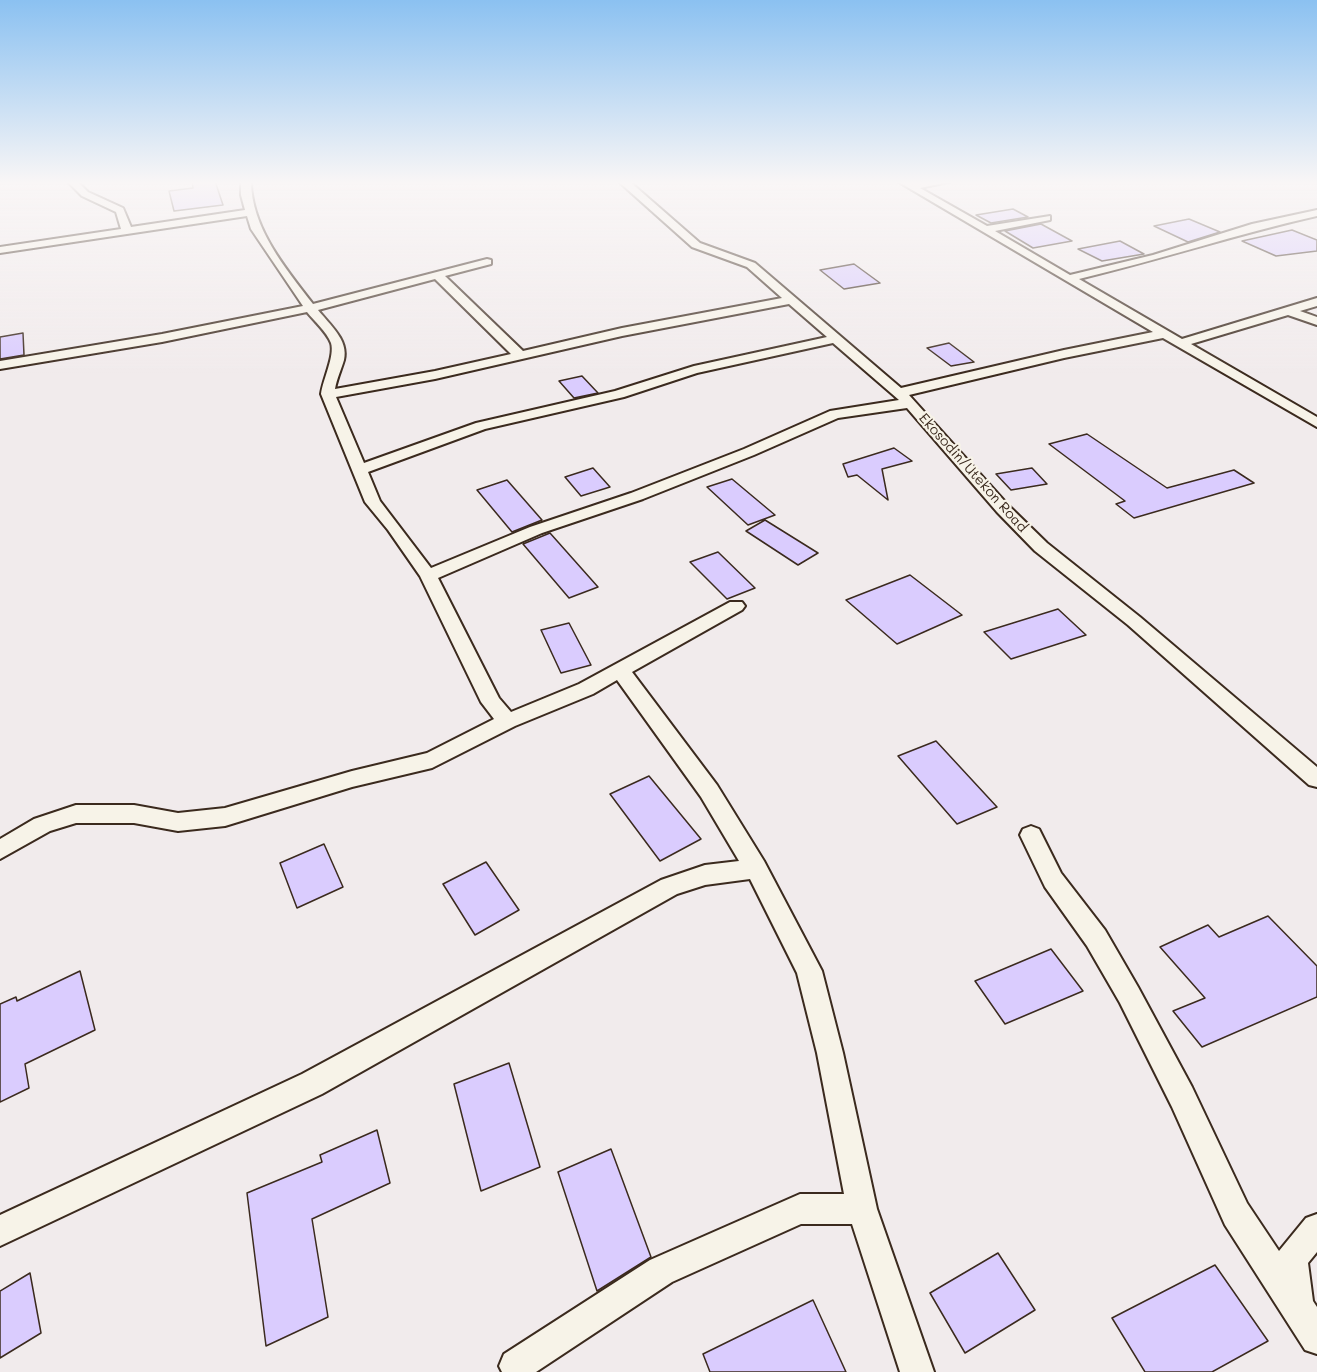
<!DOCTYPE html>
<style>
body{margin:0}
canvas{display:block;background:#f1ebec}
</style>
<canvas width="1317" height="1372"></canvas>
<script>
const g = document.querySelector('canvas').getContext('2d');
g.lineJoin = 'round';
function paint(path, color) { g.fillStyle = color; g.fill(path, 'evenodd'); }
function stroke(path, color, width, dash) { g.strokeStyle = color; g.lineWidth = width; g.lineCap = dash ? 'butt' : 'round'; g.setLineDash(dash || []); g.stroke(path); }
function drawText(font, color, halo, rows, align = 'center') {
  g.font = font + ' Mali,sans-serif'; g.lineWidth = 4.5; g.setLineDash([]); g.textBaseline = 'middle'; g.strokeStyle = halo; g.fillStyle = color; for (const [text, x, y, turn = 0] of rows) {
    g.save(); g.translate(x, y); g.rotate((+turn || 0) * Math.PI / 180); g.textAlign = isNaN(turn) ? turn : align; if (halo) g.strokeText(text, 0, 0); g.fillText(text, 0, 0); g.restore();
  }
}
const building = new Path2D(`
 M192,181H215L223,205L174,211L169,191L193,188Z
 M1013,209L1028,217L991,223L976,215Z
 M1189,219L1220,232L1188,242L1154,226Z
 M1041,224L1072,241L1033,248L1005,231Z
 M1292,230L1317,240V251L1276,256L1242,241Z
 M1120,241L1144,254L1102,261L1078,249Z
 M854,264L880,283L844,289L820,270Z
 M23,333L24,355L0,359V337Z
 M949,343L974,362L951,366L927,348Z
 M582,376L598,393L574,398L559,381Z
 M1087,434L1167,488L1234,470L1254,483L1134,518L1116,504L1125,501L1049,444Z
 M894,448L912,461L882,469L888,500L857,475L848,477L843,464Z
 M593,468L610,487L581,496L565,477Z
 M1032,468L1047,484L1011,490L996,474Z
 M732,479L775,515L748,525L707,487Z
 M507,480L542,520L512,532L477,490Z
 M765,520L818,553L798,565L746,531Z
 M550,533L598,587L569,598L523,544Z
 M718,552L755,588L727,599L690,562Z
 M910,575L962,615L897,644L846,600Z
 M1058,609L1086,635L1011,659L984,632Z
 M569,623L591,665L561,673L541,630Z
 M936,741L997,807L957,824L898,756Z
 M649,776L701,839L660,861L610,794Z
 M324,844L343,887L297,908L280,863Z
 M486,862L519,910L475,935L443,884Z
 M1268,916L1317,966V997L1202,1047L1173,1011L1205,998L1160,947L1208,925L1219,937Z
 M1051,949L1083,991L1005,1024L975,981Z
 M80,971L95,1030L25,1064L29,1088L0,1102V1004L16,997L17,1001Z
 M509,1063L540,1167L481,1191L454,1084Z
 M377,1130L390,1183L312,1219L328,1317L266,1346L247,1193L322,1162L320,1155Z
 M611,1149L651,1257L597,1291L558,1172Z
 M998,1253L1035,1310L965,1353L930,1293Z
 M1215,1265L1268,1341L1212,1372H1145L1112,1318Z
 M30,1273L41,1333L0,1358V1291Z
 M813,1300L846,1372H710L703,1354Z`);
const street = new Path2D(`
 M67,181H77L88,192L123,208L131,227L245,210L241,195V181H251C251,227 285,268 313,304L487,259L491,260V264L445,276L523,351L622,328L782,298L747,267L692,247L618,181H629L700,243L755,263L901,388L1064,350L1153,332L897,181L912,183L953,181L920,188L987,226L1050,216V220L995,231L1070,275L1153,255L1252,224L1317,210V216C1237,234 1159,260 1079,279L1182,339L1317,298V306L1300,311L1317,317V325L1288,315L1191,344L1317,417V427L1163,338L1064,358L909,395L1009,506L1047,543L1140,617L1317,767V787L1309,785L1128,625L1035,551L997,512L907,408L838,418L754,455L643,499L542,533L438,578L499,698L511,712L579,684L730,602H742L745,606L742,610L632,672L717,785L764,861L822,971L843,1053L877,1209L934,1372H900L852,1224H801L672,1282L536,1372H502L499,1366L504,1354L650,1260L800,1194H844L817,1053L797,973L750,879L705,885L677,894L322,1094L0,1246V1215L302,1074L661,880L705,865L739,861L701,797L617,680L593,694L515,726L432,768L352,787L225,826L178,831L134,823H76L50,831L0,859V839L34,819L76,805H134L178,813L225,808L352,771L427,753L494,719L481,702L420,576L388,530L365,502L321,394C323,379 335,356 331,343C327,332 314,321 307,312L162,342L0,369V361L162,334L303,306L251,229L247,216L0,253V247L121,229L116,212L82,196ZM435,279L511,354L435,371L335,389C337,378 341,370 344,360C349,340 329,324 318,310ZM789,304L827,337L694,366L615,391L476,423L364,463L336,397L435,379L622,336ZM833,343L899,400L830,411L744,449L631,493L530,527L431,568L380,501L368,472L485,429L624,397L697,373Z
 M1031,826L1039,829L1061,873L1105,930L1138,987L1192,1087L1247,1203L1279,1251L1306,1218L1317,1214V1252L1308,1263L1313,1301L1317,1307V1354L1305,1350L1225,1225L1172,1107L1120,1003L1087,946L1045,887L1020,835L1023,829Z`);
const farStreetnames = [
 ["Ekosodin/Utekon Road",973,473,48]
];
paint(building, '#daccfe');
stroke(building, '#3b2a1e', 1.5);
stroke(street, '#3b2a1e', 4);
paint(street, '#f7f3e8');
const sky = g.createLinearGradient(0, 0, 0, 373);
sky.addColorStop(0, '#8bc1f1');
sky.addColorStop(0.49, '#f9f6f6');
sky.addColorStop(1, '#f9f6f600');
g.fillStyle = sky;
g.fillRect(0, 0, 1317, 373);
drawText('14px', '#3b2a1e', '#f7f3e8', farStreetnames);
</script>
